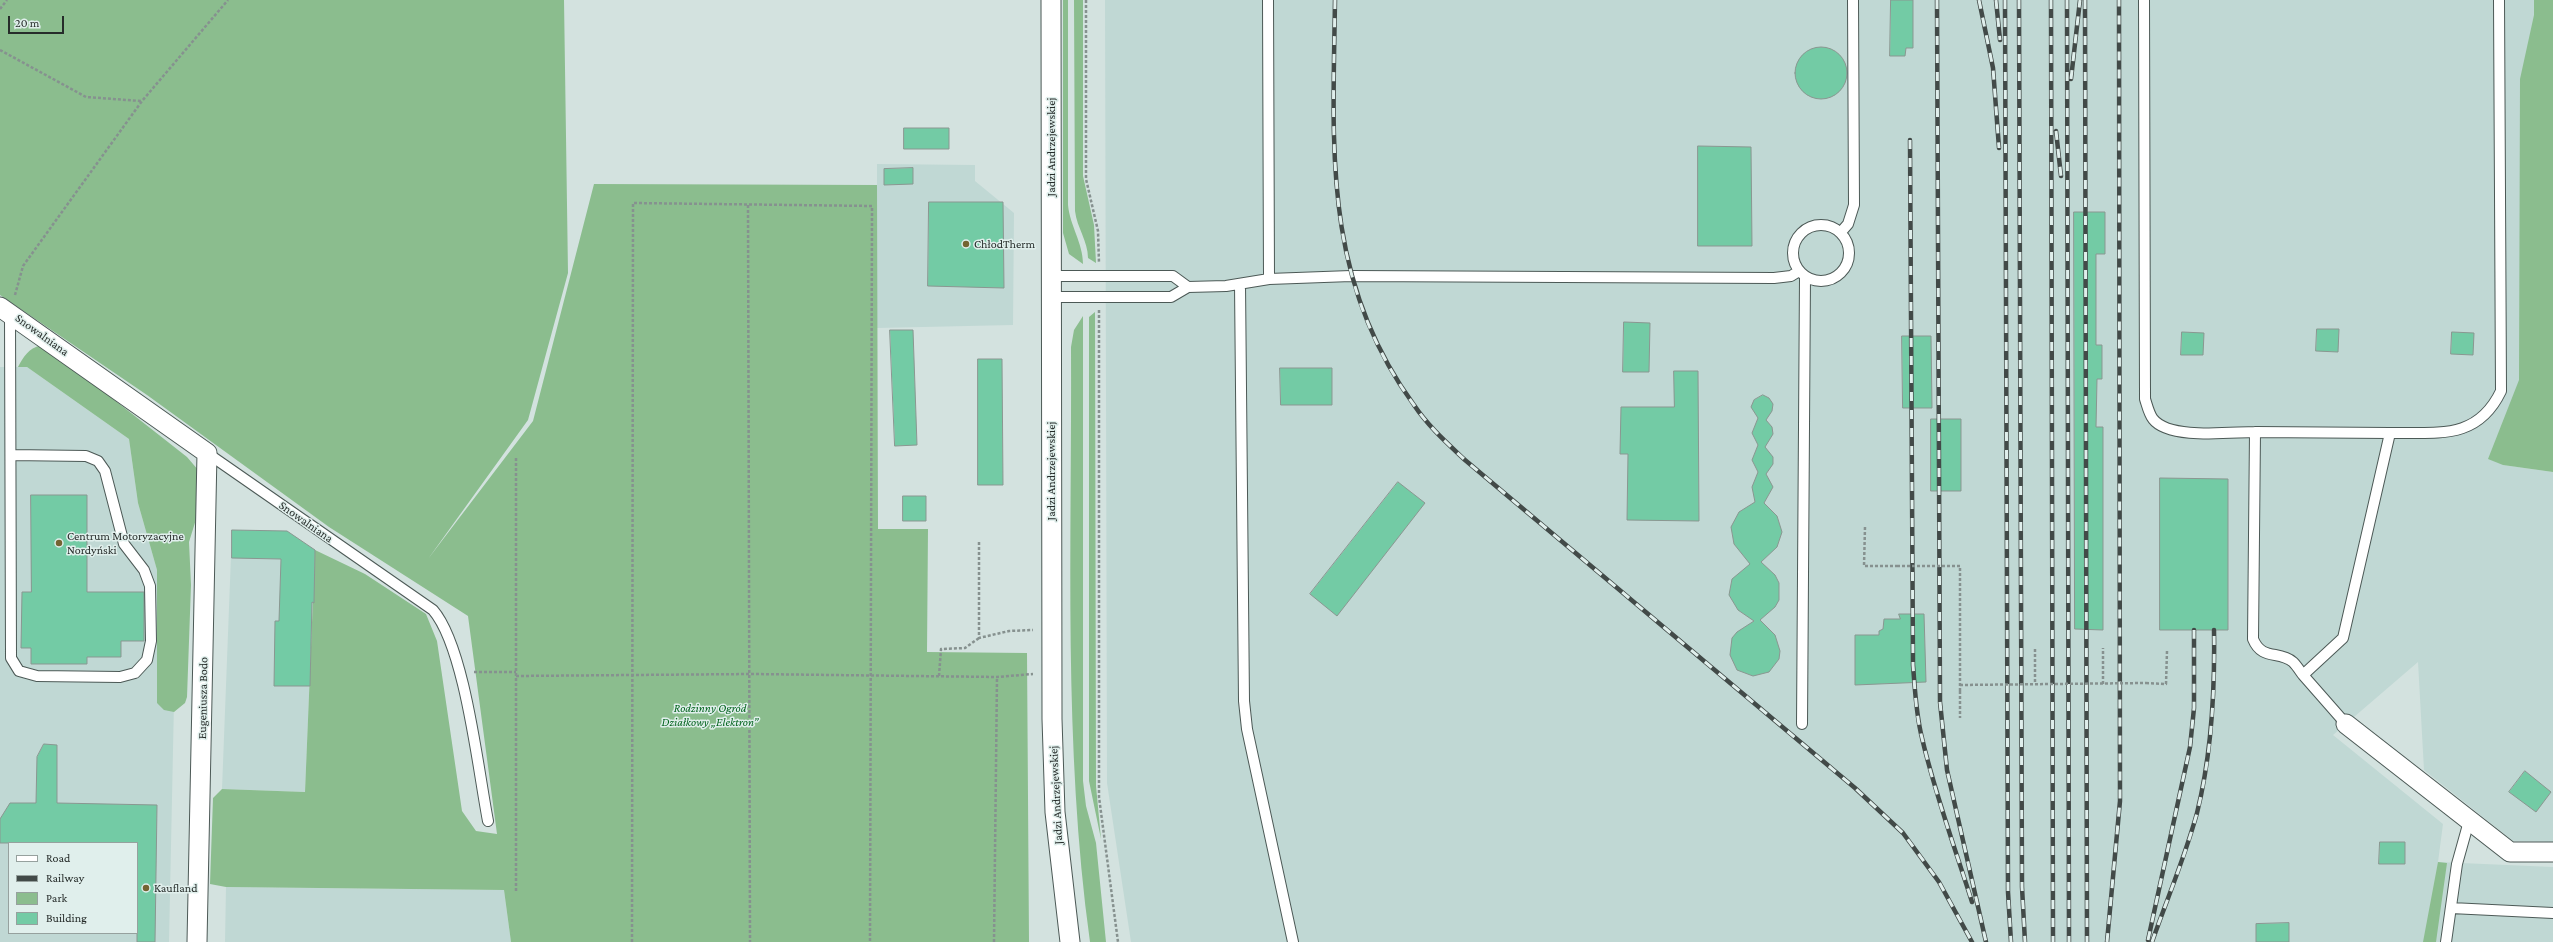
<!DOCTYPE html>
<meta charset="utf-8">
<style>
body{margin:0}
#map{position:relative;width:2553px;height:942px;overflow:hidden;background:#d3e2df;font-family:"Crimson Pro",serif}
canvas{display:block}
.legend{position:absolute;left:8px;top:842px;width:130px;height:92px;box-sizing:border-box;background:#e0efec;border:1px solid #96a19e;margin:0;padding:5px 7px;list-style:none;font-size:12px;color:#262c2a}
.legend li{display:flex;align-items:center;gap:8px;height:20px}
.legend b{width:20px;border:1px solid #96a19e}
.scale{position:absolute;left:8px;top:16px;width:56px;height:18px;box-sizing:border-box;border:2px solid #262c2a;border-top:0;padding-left:5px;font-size:12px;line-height:14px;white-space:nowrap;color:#262c2a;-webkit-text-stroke:3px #e0efec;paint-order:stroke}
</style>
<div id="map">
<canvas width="2553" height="942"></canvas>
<ul class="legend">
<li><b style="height:5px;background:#fff"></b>Road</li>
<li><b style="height:5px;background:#424a48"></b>Railway</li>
<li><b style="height:11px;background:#8bbd8e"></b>Park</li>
<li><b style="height:11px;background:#73cba5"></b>Building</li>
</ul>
<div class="scale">20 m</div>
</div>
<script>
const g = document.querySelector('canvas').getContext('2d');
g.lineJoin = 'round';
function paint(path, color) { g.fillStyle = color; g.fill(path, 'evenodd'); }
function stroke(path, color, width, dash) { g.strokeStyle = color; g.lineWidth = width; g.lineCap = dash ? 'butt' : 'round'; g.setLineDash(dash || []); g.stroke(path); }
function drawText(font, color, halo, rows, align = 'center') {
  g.font = font + ' "Crimson Pro",serif'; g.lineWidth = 3; g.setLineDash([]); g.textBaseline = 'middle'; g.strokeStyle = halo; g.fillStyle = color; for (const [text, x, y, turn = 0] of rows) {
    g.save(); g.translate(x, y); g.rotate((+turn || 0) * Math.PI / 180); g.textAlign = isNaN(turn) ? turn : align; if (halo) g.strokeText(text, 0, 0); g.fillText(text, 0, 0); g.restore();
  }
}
const built = new Path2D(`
 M1105,0H2534V391L2504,465L2553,472V842L2513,841L2424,770L2418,662L2333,735L2443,824L2438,862L2553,867V942H1131L1107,783Z
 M877,164L975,165V181L1014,213L1013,325L877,328Z
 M0,367H27L129,439L138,503L157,570V702H174L169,942H0ZM9,843H137V933H9Z
 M232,530L287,531L315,550L305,792L222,789Z
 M226,887L504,890L511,942H225Z`);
const green = new Path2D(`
 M0,0H564L568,273L528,420L428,559L533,421L594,184L877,185L878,529H928L927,652L1027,653L1029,942H511L504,890L226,887L210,884L213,798L222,789L305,792L315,550L365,574L426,614L437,641L462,811L476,831L497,834L468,616L329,527L147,395L0,295Z
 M1063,0H1068V205C1070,226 1083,243 1083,264L1069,254L1063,233Z
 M1074,0H1083V176L1094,225L1096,263L1088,258C1088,241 1077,228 1075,211Z
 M2534,0H2553V472L2503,465L2488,459L2519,380L2520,79L2534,15Z
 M1095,312L1096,786L1101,839L1089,781V317Z
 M1083,316V781L1086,806L1096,843L1106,942H1090C1063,745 1072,545 1071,347L1074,330Z
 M41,345L47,347L187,457L199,471L198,513L189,542L191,585L187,697L185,703L174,712L164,710L157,703V570L138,503L129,439L27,367H18C24,356 28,349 41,345Z
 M2438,862L2447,863L2436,942H2423Z`);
const building = new Path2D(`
 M1891,0H1913V48H1906L1905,56H1890Z
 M1795 73a26 26 0 1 1 52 0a26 26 0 1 1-52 0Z
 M904,128H949V149H904Z
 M1698,146L1751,147L1752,246H1698Z
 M913,168V184L884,185V169Z
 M929,202H1003L1004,288L928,286Z
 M2074,212H2105V254H2096V345H2102V379H2097L2096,427H2103V630L2075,629Z
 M1624,322L1650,323L1649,372H1623Z
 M2317,329H2339L2338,352L2316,351Z
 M890,330H913L917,445L895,446Z
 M2182,332L2204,333L2203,355H2181Z
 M2452,332L2474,333L2473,355L2451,354Z
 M1902,336H1931L1932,408H1903Z
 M978,359H1002L1003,485H978Z
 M1280,368H1332V405H1281Z
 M1674,371H1698L1699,521L1627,520L1628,454H1620L1621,407H1674Z
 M1763,395L1769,398L1773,404L1772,411L1766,420L1772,427L1773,434L1765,447L1773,457V464L1766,474L1773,487L1764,503L1777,516L1782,532L1777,547L1761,562L1775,575L1779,583V600L1775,607L1760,620L1775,635L1780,651L1779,659L1769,672L1753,676L1737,670L1730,655L1732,638L1737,632L1754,621L1738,610L1729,595L1732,579L1750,564L1734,544L1731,527L1739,512L1755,502L1752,487L1758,472L1752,460L1758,445L1752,433L1758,418L1751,407L1754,400Z
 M1931,419H1961V491H1931Z
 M2160,478L2228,479V630H2160Z
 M1398,482L1425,503L1337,616L1310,594Z
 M31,495H87V592H144V641H121V657H87V664H31V648H21L22,592H31Z
 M903,496H926V521H903Z
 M232,530L287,531L315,550L314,603L312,602L310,686H274L275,621H279L281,559L232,558Z
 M1899,614H1924L1926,682L1855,685V635H1879V631L1883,629L1884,619H1900Z
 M44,744L57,745V803L157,805L155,942H137V843H0V819L10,803H36L37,757Z
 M2525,771L2551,792L2536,812L2509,792Z
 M2380,842H2405V864H2379Z
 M2289,923V942H2256V924Z`);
const path = new Path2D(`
 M1086,0V179L1098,231L1099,263
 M0,9L7,0
 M0,50L86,97L141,101
 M748,205L750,942
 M15,295L23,266L142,101L228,0
 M1099,310V797L1118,942
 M1865,527L1864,566H1897
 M979,542V638L1009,631L1033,630
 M2035,649V684
 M474,672H516
 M516,676L751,674L997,677L1033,674
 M939,676L941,649L965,648L979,638
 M2146,683L2166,684L2167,651
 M2103,684V648
 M1960,691V718
 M516,891V458
 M632,942L633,203L872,206L870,942
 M994,942L997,677`);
const service = new Path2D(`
 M1268,0L1269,279L1351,276L1774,278L1791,276L1799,271
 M2144,0L2145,399C2147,405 2149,414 2153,419C2169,440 2231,432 2255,432
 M1793 253a28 28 0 1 1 56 0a28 28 0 1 1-56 0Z
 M1841,232L1848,224L1854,205L1853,0
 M1051,276H1173L1188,287
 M1240,284L1244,701L1247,729L1293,942
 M1051,297H1171L1188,287L1226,286L1269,279
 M10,314L11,658L19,671L37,676L120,677L135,673L147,660L151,641L150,586L144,570L124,544L105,471L98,461L86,456L11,455
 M207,453L433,610C465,647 478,770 488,821
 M2303,675C2300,671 2297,666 2293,662C2279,650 2262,661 2253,639L2255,432L2390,433
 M1802,724L1805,277
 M2346,724L2303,675L2343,638L2390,433C2437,432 2477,441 2501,391L2499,0
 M2451,908L2553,913
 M2446,942L2457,864L2469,821`);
const minor = new Path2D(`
 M1051,0L1052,719L1055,812L1070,942
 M0,307L207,453L197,942
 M2346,724L2510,852H2553`);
const rail = new Path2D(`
 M1335,0C1333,147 1322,279 1414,405C1428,426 1447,443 1465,460L1855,788L1903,833L1939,882L1972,942
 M1937,0L1940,702L1947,770L1986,942
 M1979,0L1993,68L1999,148
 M1996,0L2000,40
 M2005,0L2008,892L2011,942
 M2019,0L2022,887L2025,942
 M2051,0L2053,942
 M2067,0L2069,942
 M2085,0L2087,942
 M2071,79L2080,0
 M2056,131L2061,176
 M1910,140L1913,665C1915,690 1916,715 1922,738C1935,794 1955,848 1972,902
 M2148,940L2190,747L2194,708V630
 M2107,942L2120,801L2119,0
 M2152,942C2167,899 2185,857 2197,813C2212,753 2215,691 2214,630`);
const pathBridge = new Path2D(`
 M1897,566H1960V691
 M1960,685L2146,683`);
const markers = [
 [966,244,4,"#746432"],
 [59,543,4,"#746432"],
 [146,888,4,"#746432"]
];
const streetNames = [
 ["Jadzi Andrzejewskiej",1051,147,-90],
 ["Snowalniana",42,335,36],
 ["Jadzi Andrzejewskiej",1051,471,-90],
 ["Snowalniana",306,522,35],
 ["Eugeniusza Bodo",203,698,-89],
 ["Jadzi Andrzejewskiej",1056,795,-93]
];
const poiNames = [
 ["ChłodTherm",974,244],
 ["Centrum Motoryzacyjne",67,536],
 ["Nordyński",67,550],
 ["Kaufland",154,888]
];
const parkNames = [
 ["Rodzinny Ogród",710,708],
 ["Działkowy „Elektron”",710,722]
];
paint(built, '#c0d8d4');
paint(green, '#8bbd8e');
paint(building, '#73cba5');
stroke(building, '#8a9791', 1);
stroke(service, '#4c5956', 12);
stroke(minor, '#4c5956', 21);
stroke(path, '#86918f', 2.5, [3, 2]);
stroke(service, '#fff', 10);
stroke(minor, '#fff', 19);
stroke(rail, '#424a48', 4.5);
stroke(rail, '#e0efec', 3, [9]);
stroke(pathBridge, '#86918f', 2.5, [3, 2]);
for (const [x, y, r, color] of markers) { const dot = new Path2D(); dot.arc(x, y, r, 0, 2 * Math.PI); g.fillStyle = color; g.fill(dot); stroke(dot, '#e0efec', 1.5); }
drawText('12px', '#262c2a', '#e0efec', streetNames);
drawText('12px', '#262c2a', '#e0efec', poiNames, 'left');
drawText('italic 12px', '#02631d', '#e0efec', parkNames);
</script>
